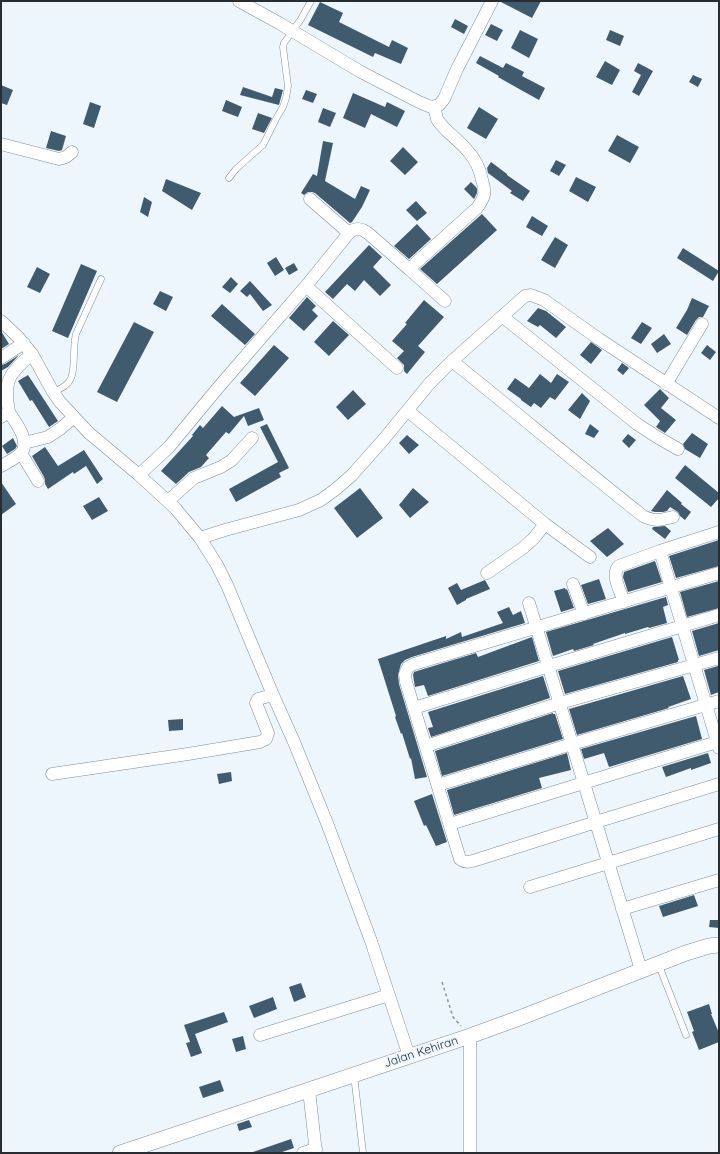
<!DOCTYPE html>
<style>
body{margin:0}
#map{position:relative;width:720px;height:1154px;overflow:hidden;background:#edf6fd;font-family:Quicksand,sans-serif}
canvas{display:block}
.frame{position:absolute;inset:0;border:2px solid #272d31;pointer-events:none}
</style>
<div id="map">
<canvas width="720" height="1154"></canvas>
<div class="frame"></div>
</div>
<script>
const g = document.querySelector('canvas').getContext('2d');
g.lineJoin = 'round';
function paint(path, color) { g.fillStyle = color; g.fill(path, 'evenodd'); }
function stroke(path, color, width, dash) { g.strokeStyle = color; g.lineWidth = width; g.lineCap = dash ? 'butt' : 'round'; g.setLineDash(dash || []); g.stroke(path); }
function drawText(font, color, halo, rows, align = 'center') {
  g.font = font + ' Quicksand,sans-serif'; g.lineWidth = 4; g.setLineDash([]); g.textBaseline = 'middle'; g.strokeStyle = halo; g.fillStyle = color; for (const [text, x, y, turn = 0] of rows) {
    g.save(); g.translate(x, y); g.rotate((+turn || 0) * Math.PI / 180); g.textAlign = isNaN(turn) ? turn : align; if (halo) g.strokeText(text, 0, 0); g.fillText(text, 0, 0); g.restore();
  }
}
const building = new Path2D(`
 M499,1H541L532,18Z
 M320,2L343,13L339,22L389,47L392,40L408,48L401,64L375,53L373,57L308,25Z
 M455,19L468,26L464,34L451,27Z
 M491,24L503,30L497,41L485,35Z
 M520,30L538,39L529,58L511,48Z
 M610,30L624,36L620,46L606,40Z
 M480,56L503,68L506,63L524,72L522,76L545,88L539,100L521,90L498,77L499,76L476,63Z
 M605,61L620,70L612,85L596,77Z
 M638,63L653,71L639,96L632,92L641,75L634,71Z
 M693,75L702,79L698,87L689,82Z
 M1,85L13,90L7,105L1,103Z
 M243,87L272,97L275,88L283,90L279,105L240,95Z
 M306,90L317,94L313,103L302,99Z
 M353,93L385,107L387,102L405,111L397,127L371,114L365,128L343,118Z
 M226,100L242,107L238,117L222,111Z
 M90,102L101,106L94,128L83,124Z
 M479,107L498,119L486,139L467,128Z
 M323,108L336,113L330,127L318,122Z
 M258,113L272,118L264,133L252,129Z
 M51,131L66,136L62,150L59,151L46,148Z
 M617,135L639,147L630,163L608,151Z
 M323,141L333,143L325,181L355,199L361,186L370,190L362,207L352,222L350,223L315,193L312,192H308L304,195L301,193L313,174L317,176Z
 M403,147L418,162L405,175L390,161Z
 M556,160L566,165L559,176L550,171Z
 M491,162L507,174V175L530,191L523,201L510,193L512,191L488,173L487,168Z
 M576,177L596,187L588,202L569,191Z
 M166,179L201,193L192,210L162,191Z
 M471,182L476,187L477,189V193L474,199L464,189Z
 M144,197L152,202L148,217L140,212Z
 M416,201L427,213L417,221L406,210Z
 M482,214L497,230L437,284L420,269Z
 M532,216L548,226L542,236L526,227Z
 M417,224L431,239L409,259L394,246Z
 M555,237L568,245L555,268L541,260Z
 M369,245L382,257L373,267L391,285L380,296L364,280L355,291L347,284L333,299L325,292Z
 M683,248L719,271L713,281L677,258Z
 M276,257L284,270L275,276L267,263Z
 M294,263L298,270L289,275L285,268Z
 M81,264L97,271L68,338L52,331Z
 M37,267L50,274L40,293L27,287Z
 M231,277L238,284L230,293L222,287Z
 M250,281L272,305L263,311L250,294L247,297L240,291Z
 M160,291L173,297L166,311L153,304Z
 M307,297L316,306L312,310L318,316L304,331L289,318Z
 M692,298L709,306L703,317H699L696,320L687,335L676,328L687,310Z
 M424,300L444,317L418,346L425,352L407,374L404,371V365L397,358L404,351L392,341L407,324L405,323Z
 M222,304L255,334L245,345L211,316Z
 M538,308L546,311L566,327L556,338L540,325L538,327L527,321Z
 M333,321L349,335L329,356L314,342Z
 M134,322L154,332L117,402L97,392Z
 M642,322L652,328L641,344L631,338Z
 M1,331L9,344L1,349Z
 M664,334L671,344L657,353L651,344Z
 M591,342L602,350L591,364L580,355Z
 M274,345L289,358L255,396L240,383Z
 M707,345L716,352L710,360L701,353Z
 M19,355L8,367L1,371V365L5,364Z
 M622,363L629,368L623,375L617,370Z
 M540,374L551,383L557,374L569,382L555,400L550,397L541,408L534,403L531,407L521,400V399L507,389L515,378L529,388Z
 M28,375L58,421L49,427L32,400L30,401L18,381Z
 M660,389L669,398L661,408L676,420L665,433L656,427L660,421L644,405Z
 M353,390L366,404L348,420L336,407Z
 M582,393L590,401L580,419L568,410Z
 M222,406L234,417L259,408L264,420L248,426L244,416L229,434L226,432L206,455L209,458L201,467L189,472L176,484L161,471L193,436L192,435L200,425L203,428Z
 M267,424L289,468L279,473L281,477L236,502L229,489L278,462L260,427Z
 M590,424L599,431L594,438L585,434Z
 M692,433L708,444L700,458L685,449L683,444Z
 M628,434L636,440L629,448L622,441Z
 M407,435L419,445L409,454L399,443Z
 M13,438L17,446L15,449L7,454L2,446Z
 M45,447L58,466L84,450L103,479L97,484L86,466L74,474L73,472L48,489L45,484V480L44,477L32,456Z
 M685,465L719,493V498L711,507L675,478Z
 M1,482L16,504L1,515Z
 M360,488L383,518L357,538L334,508Z
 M413,488L429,502L410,518L399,505Z
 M667,490L682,503L681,504L691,512L685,520L680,516L678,512L670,507L667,511L663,512H655L651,511Z
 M99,497L108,511L92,520L83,506Z
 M665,526L671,531L665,539L652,529L653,527Z
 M608,528L624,544L607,557L590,541Z
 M719,540V566L676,578L669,556Z
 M655,561L662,582L628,592L623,577L624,572Z
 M599,579L606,599L588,604L581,585Z
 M485,580L490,589L466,599V600L457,605L448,588L457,583L461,590Z
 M719,581V608L687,617L680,592Z
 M565,588L566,590L567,589L574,608L561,612L554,591Z
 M666,597L668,605L663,607L667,623L649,628L648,627L625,634V633L593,644L594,645L574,651L573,649L553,656L546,632Z
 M509,607L513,615L521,611L525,623L412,657L405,660L401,664L398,675L399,684L427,777L415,779L411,758L410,759L402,733L401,734L395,717L396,716L378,659L446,636V639L461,632L462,637L503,623L497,612Z
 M719,623V650L699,656L692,631Z
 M532,637L539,661L428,696L424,685L415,687L413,675L414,672L417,671L476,653L478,657Z
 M672,637L679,660H678V662L565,694L558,671Z
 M718,666L719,669V692L711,695L704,670Z
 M543,676L550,698L431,737L428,728L433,727L428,712Z
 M683,676L691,699L668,707L669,708L577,735L569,709Z
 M553,713V714H555L563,739L442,776L435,751Z
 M696,716L702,739L609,767L604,753L584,759L581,749Z
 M183,719V730L169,731L168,720Z
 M567,753L571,770L539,778L542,788L454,815L447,790Z
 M708,753L711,763L691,770V768L666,777L662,767Z
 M231,772L232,781L219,784L217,774Z
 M432,794L447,842L436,846L426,825L424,826L414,801Z
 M694,895L698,906L663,917L659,906Z
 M710,920H719V928L709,927Z
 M301,983L306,997L294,1002L289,987Z
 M273,997L277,1009L254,1018L249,1006Z
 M709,1004L712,1014H711L719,1033V1042L699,1050L692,1032L694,1031L687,1012Z
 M224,1012L228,1022L195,1034L202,1053L191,1057L186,1043L190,1042L184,1025Z
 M243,1036L246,1049L236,1052L232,1039Z
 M220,1080L224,1091L203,1098L199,1087Z
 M249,1120L252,1127L239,1131L237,1124Z
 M291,1139L294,1148L279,1153H254L253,1152Z`);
const path = new Path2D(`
 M442,982L453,1017L461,1026`);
const service = new Path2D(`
 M229,178L236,169L263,145L277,117L283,107L286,98L288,86L283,47L284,43L301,19L311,1
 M53,392C58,390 63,388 67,384C77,376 72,347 76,334L101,279
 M658,963L686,1035
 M354,1075L363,1153`);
const minor = new Path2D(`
 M239,1L279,23L361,72L419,102L431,107L439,105L444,99L457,69L492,1
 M1,144L59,159L66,157L72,152
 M310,199L349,233
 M409,269L445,301
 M306,286L397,368
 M503,317L637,424L657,437L678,449
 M1,321L18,337L32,354L53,392L60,402L89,433L139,475L175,508L200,538L217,565L227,585L273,695L294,742L327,823L371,941L409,1056
 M1,358L24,343
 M452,361C516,412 578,465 643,516C655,522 660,520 673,517
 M666,384L702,324
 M408,411L545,524L590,557
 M1,417L9,412C3,381 9,373 32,354
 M24,443L48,437L60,429L74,417
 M21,453L38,481
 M1,466C8,462 17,458 22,452C30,440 15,422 9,412
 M139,475L169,447L217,389L306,286L349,233L353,230L358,229L363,230L369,234L409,269L477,208C485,197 486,193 482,180C480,168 475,159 467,150C459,140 442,129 437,119C436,115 435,111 435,107
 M168,501L194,478L221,467L232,460L252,438
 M719,532L660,551L719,748
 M200,538L225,530L299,510L321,500L336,489L352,475L384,439L429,384L452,361L525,296L531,295L544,300L599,339L719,418
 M487,573L523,548L534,538L545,524
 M719,573L414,664L408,667L405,674L406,682L460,859C466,864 472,861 479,859L596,822L719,784
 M573,584L584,614
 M624,602C621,592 610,574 619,566L660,551
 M529,603L641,970
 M414,708L549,666L719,615
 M426,746L560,703L719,658
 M52,774L188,754L260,742L266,739L268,733L256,703L258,699L273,695
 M438,785L572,744L719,701
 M450,824L717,742
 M530,887L719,829
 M622,909L719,880
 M260,1035L389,995
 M470,1036V1153
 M309,1090L316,1153
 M303,1153L316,1149`);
const tertiary = new Path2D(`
 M120,1153L470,1036L522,1017L686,953L709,946L719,945`);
const streetNames = [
 ["Jalan Kehiran",421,1052,-18]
];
paint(building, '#415b6e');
stroke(service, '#818f99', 7);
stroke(minor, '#818f99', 13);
stroke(tertiary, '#818f99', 16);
stroke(path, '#8d949a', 1.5, [3, 3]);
stroke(service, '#fff', 6);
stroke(minor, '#fff', 12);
stroke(tertiary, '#fff', 15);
drawText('12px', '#272d31', '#edf6fd', streetNames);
</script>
